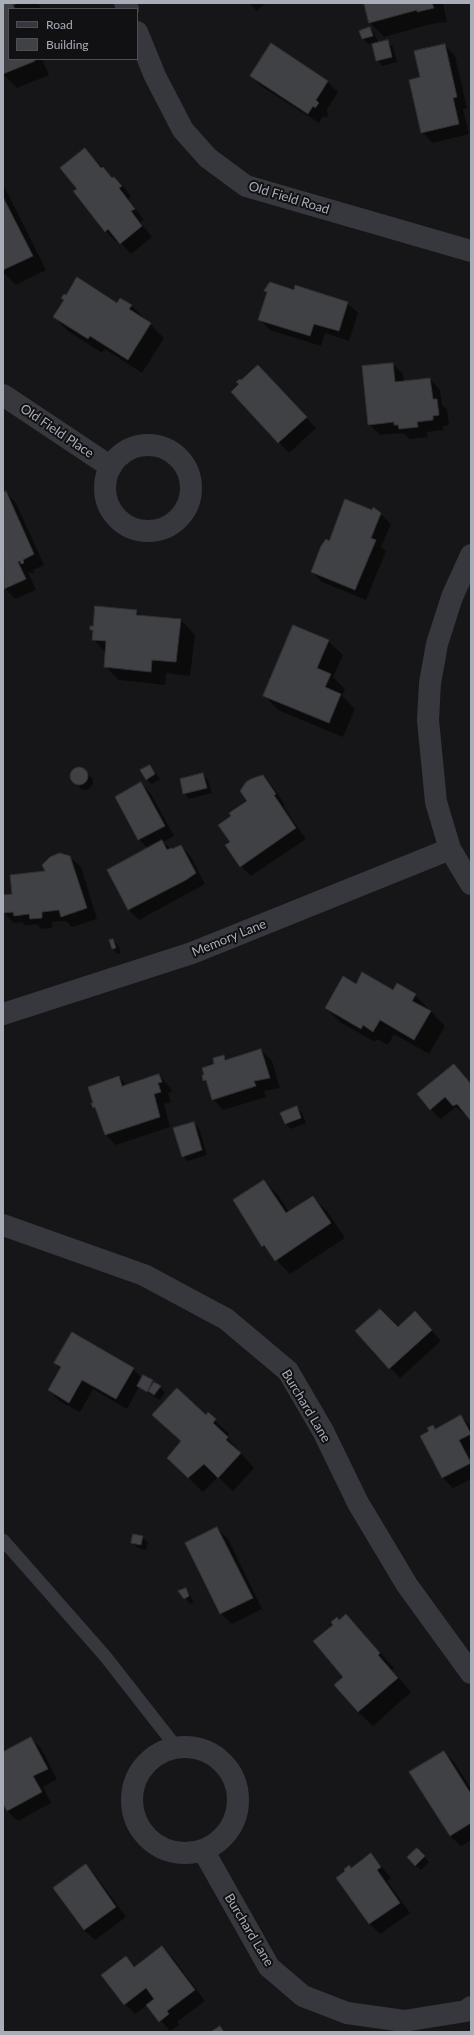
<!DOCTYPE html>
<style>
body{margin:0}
#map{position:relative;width:474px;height:2035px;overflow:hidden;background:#161618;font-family:Lato,sans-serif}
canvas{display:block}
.frame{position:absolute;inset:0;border:4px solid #a8adb8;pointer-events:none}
.legend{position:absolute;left:8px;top:8px;width:130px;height:52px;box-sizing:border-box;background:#111113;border:1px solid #4d4f55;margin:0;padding:5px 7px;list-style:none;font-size:12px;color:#a8adb8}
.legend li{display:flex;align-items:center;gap:8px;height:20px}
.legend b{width:20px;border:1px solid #4d4f55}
</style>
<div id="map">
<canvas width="474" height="2035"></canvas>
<div class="frame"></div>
<ul class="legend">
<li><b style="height:5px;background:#37383d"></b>Road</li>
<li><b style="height:11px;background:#404145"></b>Building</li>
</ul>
</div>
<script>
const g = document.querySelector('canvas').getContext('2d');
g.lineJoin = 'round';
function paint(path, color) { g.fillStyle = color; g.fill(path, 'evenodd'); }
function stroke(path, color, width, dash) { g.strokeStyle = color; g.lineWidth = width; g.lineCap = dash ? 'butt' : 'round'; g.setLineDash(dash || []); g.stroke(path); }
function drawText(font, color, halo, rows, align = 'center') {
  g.font = font + ' Lato,sans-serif'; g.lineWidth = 4; g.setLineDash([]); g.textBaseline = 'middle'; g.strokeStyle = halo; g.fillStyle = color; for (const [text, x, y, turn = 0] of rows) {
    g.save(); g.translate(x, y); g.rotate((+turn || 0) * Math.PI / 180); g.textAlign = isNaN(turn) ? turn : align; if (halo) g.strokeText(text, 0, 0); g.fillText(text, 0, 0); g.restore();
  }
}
const shadow = new Path2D(`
 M3,3H38L41,9H9V59H42L49,75L17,88L3,74Z
 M249,3H266L257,11Z
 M365,3H443L447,22L431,24L384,37L370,23Z
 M370,28L375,34L378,42L368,44L363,39Z
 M388,42L393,47L397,62L382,66L377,60Z
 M271,45L328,82L338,92L326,111L329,114L326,118L323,116L319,123L261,86L251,76Z
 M445,45L455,56L467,108L463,109L469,134L433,143L422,132L421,78Z
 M85,149L113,179L114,178L125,188L131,197L128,199L144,220L140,222L152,237L131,254L118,240L116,242L106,231L78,189Z
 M3,184L46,270L16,285L3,272Z
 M265,291H294L347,303L358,313L349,341L325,333L321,346L270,330L259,319L267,293Z
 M118,304L131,305L164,338L142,373L105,349L102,353L68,331L54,317Z
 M393,364L403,374L404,382L430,379L440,390L442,405L447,410L449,425L443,426V430L427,432L428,437L410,439L403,433L380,435L369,424Z
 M268,377L316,428L289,453L232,392Z
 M6,493L16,503L44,565L33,570L34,573L28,572L36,590L15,599L3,586V494Z
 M380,514L391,524L381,547L386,551L366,600L322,582L312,572L329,542Z
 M136,611L141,616L181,620L195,635L190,676L166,673L165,685L119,680L105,666L106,653L93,639L94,632L91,630Z
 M328,641L343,655L333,677L345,689L342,696L355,709L343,737L278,710L264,695Z
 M150,766L160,779L152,784L146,779Z
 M79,767L84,769L93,779V784L89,789L83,790L71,781V773L74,768Z
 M203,775L208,780L212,793L189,799L184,793Z
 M263,776L273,787L285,805L283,806L306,839L251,876L241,866L231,842L232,816L248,802Z
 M141,783L151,794L174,836L163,842L172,850L181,846L191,857L205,884L139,920L129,910L148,849L139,839Z
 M70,857L81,867L97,919L72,927L66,921L52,922V928L41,929L37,924L25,926L22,922L14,923L3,912V896L13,895Z
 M113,940L118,945L121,953L118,954L113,949L110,941Z
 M393,992L415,995L445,1026L429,1054L394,1034L388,1045L377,1039L375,1042L340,1022L326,1008Z
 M261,1050L272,1061L280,1088L264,1091L266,1097L223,1110L213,1099L208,1084L204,1080L223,1056L228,1060Z
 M454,1065L471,1083V1119L456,1107L441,1119L430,1109Z
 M159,1075L169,1086L172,1092L168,1093L171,1102L164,1104L170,1127L116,1145L106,1135L98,1111L94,1107L119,1077L127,1086Z
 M296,1107L302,1113L306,1123L291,1129L285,1123Z
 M193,1123L199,1128L207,1155L188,1161L182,1156Z
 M264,1181L278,1195L289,1212L312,1197L327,1211L345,1238L290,1274L263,1246Z
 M425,1323L441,1341L400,1378L390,1368L398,1328Z
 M55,1363L133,1369L142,1378L152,1381L165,1392L160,1400L139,1387L127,1409L93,1389L80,1412L59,1401L49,1390L61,1369Z
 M208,1414L229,1434L227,1437L254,1468L233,1491L218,1477L203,1492L182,1472L181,1441L168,1429L206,1416Z
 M461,1416L471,1427V1450L469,1451L471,1455V1479L453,1488L443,1478L421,1436Z
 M217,1528L228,1539L262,1609L232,1624L221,1614L186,1544Z
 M142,1537L148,1542L146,1550L138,1548L132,1543Z
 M186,1589L194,1602L190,1604L185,1598Z
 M346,1615L394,1668L392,1670L411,1692L373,1726L358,1712L339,1621Z
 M30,1738L41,1748L57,1779L43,1787L51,1803L18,1821L7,1811L3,1802V1753Z
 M444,1752L454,1762L471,1789V1840L461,1846L450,1836Z
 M417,1849L429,1862L421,1870L415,1865Z
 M371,1854L391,1878L387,1881L410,1913L380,1934L370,1924L337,1878Z
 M86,1865L96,1876L126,1917L95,1940L84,1930Z
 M162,1948L173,1958L205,2001L177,2022L179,2025L170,2031L147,2005L135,2014L125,2004L126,1957L136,1967Z`);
const building = new Path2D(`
 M3,3H18L13,5L15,9H9V59H35V61L3,74Z
 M364,3H432L434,8L417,12V10L369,23Z
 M370,27L373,36L362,39L359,31Z
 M388,40L392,57L376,61L372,44Z
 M271,43L328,81L316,100L319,103L315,108L313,106L308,114L250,76Z
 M445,44L457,97L453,98L459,124L421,133L409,80L420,77L414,51Z
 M85,148L101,168L103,167L112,178L114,177L122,186L119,188L135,209L131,211L142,226L120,244L108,229L105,232L73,191L77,189L60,168Z
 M3,197L33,256L3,270Z
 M77,277L117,303L120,298L132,305L129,309L151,323L128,360L90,336L88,339L53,317L64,300L61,298L64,294L66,295Z
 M270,282L294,290L295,285L348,302L339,331L314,324L310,336L258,320L267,292L264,291Z
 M393,363L395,382L430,378L433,399H437L439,415L433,416V420L417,422L418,427L399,429L398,425H394V422L368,425L362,366Z
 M258,365L307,417L278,443L231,392L239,384L236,382L240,379L241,380Z
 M6,491L34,554L23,560L24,563L21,564L20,561L18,562L26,579L4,589L3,493Z
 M345,499L372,510L373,507L381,513L371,538L376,540L355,590L311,572L321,546L326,539L329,541Z
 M95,606L137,610L136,615L181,619L176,662L152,660L151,672L104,667L106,641L92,640L93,630H90V626H93Z
 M293,625L329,640L317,668L331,674L325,687L341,694L329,723L263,696Z
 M150,765L155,774L146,780L140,770Z
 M70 776a9 9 0 1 1 18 0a9 9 0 1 1-18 0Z
 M203,773L207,788L183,794L180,779Z
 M263,775L276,794L274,795L296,828L240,867L225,845L230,842L218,825L231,816L229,813L247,801L240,791L246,782L251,779Z
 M141,782L165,826L138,840L115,797Z
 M162,840L167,850L171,848L172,849L181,845L196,873L186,880L128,910L107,870Z
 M60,853L70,856L87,908L61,917L59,910L42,912V918L30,919L29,914L14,916L13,912L3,913V895L12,894L10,875L45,871L42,865L50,857Z
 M113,939L116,948L112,949L109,940Z
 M362,972L393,990L397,983L416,994L412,1001L431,1011L414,1040L380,1020L373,1032L363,1025L361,1029L325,1008L343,976L356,984Z
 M261,1049L270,1078L254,1081L256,1086L212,1100L206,1080L203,1081L202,1075H204L202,1068L214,1064L213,1058L224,1055L225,1060Z
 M454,1064L471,1084V1121L457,1104L453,1106L445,1097L430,1110L417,1094Z
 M159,1074L162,1082L158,1083L161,1092L154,1094L160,1117L105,1135L95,1107L93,1108L91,1103H93L88,1087L119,1076L122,1086Z
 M297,1106L301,1118L285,1124L280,1113Z
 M194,1122L202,1150L182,1157L173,1128Z
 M264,1180L286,1213L313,1196L331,1223L275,1261L264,1245L262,1247L233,1200Z
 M380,1309L398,1327L415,1311L432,1330L389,1369L355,1331Z
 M72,1332L134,1368L116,1399L82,1380L69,1403L48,1390L61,1367L54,1363Z
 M143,1375L153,1380L147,1392L137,1386Z
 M154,1382L161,1386L154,1395L148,1391Z
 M177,1388L206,1415L208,1412L216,1419L213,1423L228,1437L226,1440L241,1453L218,1478L204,1464L188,1478L167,1458L181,1441L152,1415Z
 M461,1415L471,1434L459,1440L471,1463L442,1478L420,1436L429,1431L427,1428L433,1425L435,1429Z
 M217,1527L253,1598L220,1614L185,1543Z
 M133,1534L143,1536L141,1545L131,1543Z
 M186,1588L189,1596L184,1599L178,1591Z
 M346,1614L380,1653L378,1655L398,1678L358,1712L334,1685L343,1677L313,1641L333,1625L331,1622L337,1617L339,1620Z
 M31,1737L48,1769L33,1776L42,1792L7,1811L3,1804V1752Z
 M444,1751L471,1794V1823L450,1836L409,1772Z
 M417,1848L425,1856L415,1866L407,1857Z
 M371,1853L381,1867L377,1870L400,1903L369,1924L336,1878L345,1871L344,1869L347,1867L349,1865L351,1868Z
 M86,1864L116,1907L84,1930L53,1888Z
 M162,1946L195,1990L167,2011L169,2014L159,2022L146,2005L154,1999L146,1988L124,2005L101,1975L126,1956L134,1967Z
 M220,2026L224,2032H211Z`);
const service = new Path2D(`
 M3,1540L105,1656L177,1748`);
const minor = new Path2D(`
 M125,3L128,9
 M137,32L155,76L183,130L208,158L246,186L471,251
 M3,395L111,467
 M105 488a43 43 0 1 1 86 0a43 43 0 1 1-86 0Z
 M3,1014L192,953L450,849
 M3,1225L144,1275L226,1319L288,1371L323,1431L358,1503L407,1585L471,1673
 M132 1800a53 53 0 1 1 106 0a53 53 0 1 1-106 0Z
 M203,1850L269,1967L303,1996L347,2013L404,2021L466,2011L471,2007`);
const tertiary = new Path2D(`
 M471,555L452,597L437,644L430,683L428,720L436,802L450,849L471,884`);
const streetNames = [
 ["Old Field Road",289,198,17],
 ["Old Field Place",57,431,34],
 ["Memory Lane",229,938,-22],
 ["Burchard Lane",306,1406,59],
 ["Burchard Lane",249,1930,59]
];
paint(shadow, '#0007');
paint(building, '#404145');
stroke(building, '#303034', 1);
stroke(service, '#37383d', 13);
stroke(minor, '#37383d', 22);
stroke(tertiary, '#37383d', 22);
drawText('13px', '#a8adb8', '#111113', streetNames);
</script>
